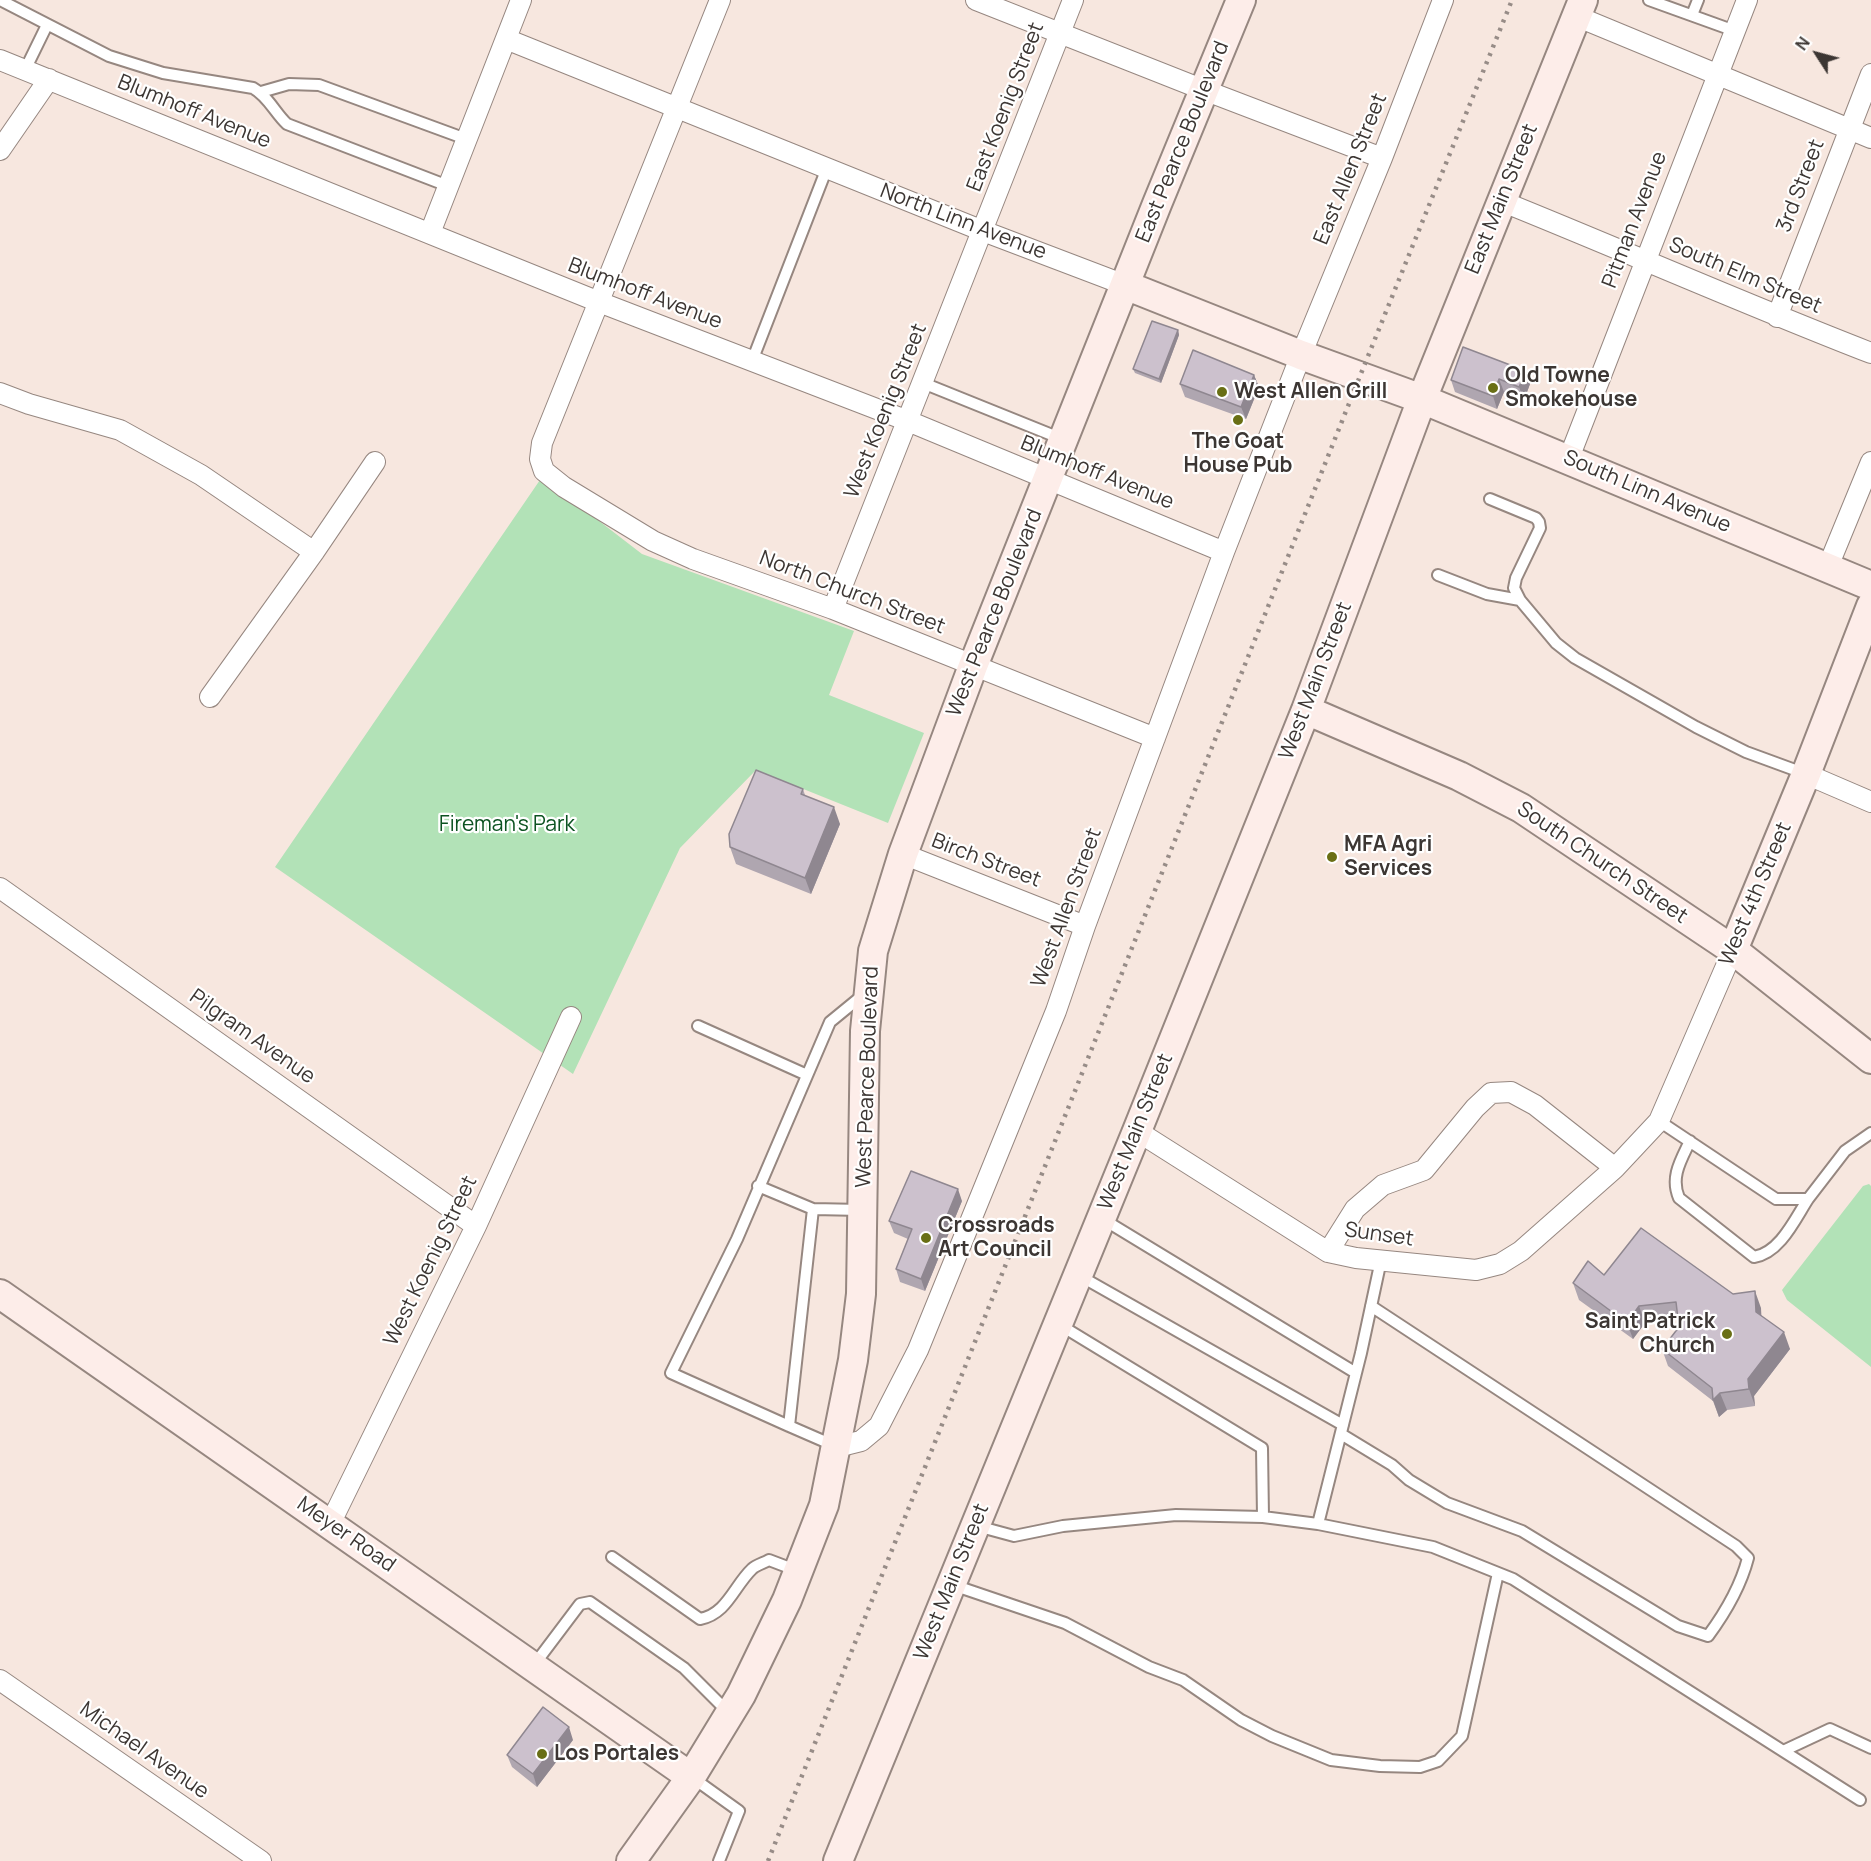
<!DOCTYPE html>
<style>
body{margin:0}
#map{position:relative;width:1871px;height:1861px;overflow:hidden;background:#f7e7df;font-family:Manrope,sans-serif}
canvas{display:block}
.north{position:absolute;left:1787px;top:24px;width:60px;height:60px;-webkit-text-stroke:4px #fff;paint-order:stroke;rotate:306deg;font-size:16px;font-weight:700;line-height:24px;text-align:center;color:#3c3633}
.north::after{content:'';display:block;margin:auto;width:21px;height:27px;background:#3c3633;clip-path:polygon(50% 0,100% 100%,50% 72%,0 100%)}
</style>
<div id="map">
<canvas width="1871" height="1861"></canvas>
<div class="north">N</div>
</div>
<script>
const g = document.querySelector('canvas').getContext('2d');
g.lineJoin = 'round';
function paint(path, color) { g.fillStyle = color; g.fill(path, 'evenodd'); }
function stroke(path, color, width, dash) { g.strokeStyle = color; g.lineWidth = width; g.lineCap = dash ? 'butt' : 'round'; g.setLineDash(dash || []); g.stroke(path); }
function drawText(font, color, halo, rows, align = 'center') {
  g.font = font + ' Manrope,sans-serif'; g.lineWidth = 4.5; g.setLineDash([]); g.textBaseline = 'middle'; g.strokeStyle = halo; g.fillStyle = color; for (const [text, x, y, turn = 0] of rows) {
    g.save(); g.translate(x, y); g.rotate((+turn || 0) * Math.PI / 180); g.textAlign = isNaN(turn) ? turn : align; if (halo) g.strokeText(text, 0, 0); g.fillText(text, 0, 0); g.restore();
  }
}
const green = new Path2D(`
 M542,477L642,554L854,631L829,695L924,733L888,823L756,770L680,848L573,1074L275,867Z
 M1869,1184L1871,1186V1367L1787,1300L1782,1290L1863,1186Z`);
const lane = new Path2D(`
 M0,0L109,56L163,73L253,88C268,96 275,113 287,124L448,186
 M1649,0L1735,31
 M1692,15L1698,0
 M25,70L47,25
 M261,92L289,84L319,85L466,139
 M752,361L827,168
 M923,383L1062,439
 M1490,499L1536,518L1539,522L1540,528L1516,578L1514,588L1520,600L1556,643L1575,658L1696,727L1746,752L1806,774
 M1438,575L1487,594L1520,600
 M698,1026L807,1075
 M1659,1121L1776,1199H1808L1845,1151L1871,1133
 M1690,1141C1681,1160 1670,1177 1679,1198L1754,1257C1780,1253 1795,1219 1808,1199
 M758,1186L813,1209
 M1101,1218L1356,1373
 M1080,1276L1343,1425
 M1060,1325L1262,1448L1263,1517
 M789,1426L671,1373L737,1239L830,1022L863,995
 M1341,1434L1392,1465L1409,1480L1447,1503L1522,1531L1678,1626L1708,1636C1725,1613 1741,1585 1748,1558L1736,1546L1371,1306
 M835,1446L789,1426L813,1209L862,1210
 M1318,1524L1361,1353L1381,1260
 M977,1526L1014,1536L1063,1526L1176,1515L1263,1517L1318,1524L1433,1547L1513,1579L1860,1800
 M612,1557L700,1619C727,1614 734,1586 752,1569C756,1565 764,1563 769,1560L798,1571
 M953,1585L1065,1623L1149,1667L1183,1680L1241,1720L1272,1736L1331,1760L1380,1766L1420,1767L1438,1761L1462,1736L1498,1573
 M534,1665L580,1604L590,1602L684,1668L729,1713
 M1783,1751L1830,1729L1871,1748
 M693,1778L739,1811L719,1861`);
const street = new Path2D(`
 M720,0L542,443L540,459L544,471L564,487L653,541L693,559L833,609L1155,738
 M976,0L1204,90L1382,158
 M1576,16L1871,138
 M506,39L983,231L1125,285
 M0,60L599,302L908,421L1224,552
 M0,150L49,79
 M1501,201C1625,251 1747,305 1871,353
 M430,233L521,0
 M1777,317L1871,74
 M0,393L29,404L120,430L201,475L314,552
 M1569,458L1747,0
 M1827,569L1871,462
 M833,609L1073,0
 M210,697L314,552L375,462
 M1806,774L1871,802
 M903,854L1085,926
 M0,888L476,1226
 M1137,1131L1328,1252L1356,1258L1476,1270L1500,1264L1521,1251L1615,1168L1659,1121L1733,950
 M1328,1252L1355,1209L1383,1185L1424,1170L1475,1108L1491,1093L1511,1092L1535,1105L1615,1168
 M837,1447L861,1441L879,1426L918,1350L1056,1011L1085,926L1224,552L1301,355L1382,158L1443,0
 M330,1524L476,1226L571,1017
 M0,1680L261,1861`);
const secondary = new Path2D(`
 M1125,285L1301,355L1422,399L1871,586
 M1306,710L1459,776L1521,808L1733,950L1871,1059
 M1733,950L1806,774L1871,606
 M0,1294L691,1777
 M631,1861L691,1777L741,1695L787,1600L824,1505L853,1360L861,1294L865,1031L873,951L903,854L973,666L1157,204L1241,0
 M838,1861L1137,1131L1306,710L1422,399L1583,0`);
const rail = new Path2D(`
 M768,1861L1360,376L1512,0`);
const wall = new Path2D(`
 M1178,330L1179,335L1161,383L1135,373L1133,369Z
 M1526,371L1530,384L1524,400L1504,392L1497,409L1455,392L1451,380Z
 M1254,375L1259,387L1246,419L1185,397L1180,384Z
 M803,789L805,795L840,824L811,894L736,864L730,847Z
 M962,1201L925,1291L900,1282L896,1269L908,1239L894,1233L889,1221Z
 M1604,1275L1733,1294L1761,1308V1316L1790,1349L1754,1396L1755,1406L1727,1410L1719,1417L1713,1401L1668,1366L1662,1349L1679,1327L1678,1319L1645,1323L1633,1339L1579,1300L1573,1283Z
 M573,1740L537,1787L512,1767L507,1755Z`);
const shadedWall = new Path2D(`
 M1178,330L1179,335L1161,383L1159,379Z
 M1526,371L1530,384L1524,400L1519,387Z
 M1254,375L1259,387L1246,419L1241,407Z
 M1499,379L1504,392L1497,409L1493,396Z
 M834,807L840,824L811,894L805,878Z
 M958,1189L962,1201L925,1291L921,1279Z
 M1755,1291L1761,1308L1762,1328L1756,1312Z
 M1639,1306L1645,1323L1633,1339L1627,1323Z
 M1784,1332L1790,1349L1754,1396L1755,1406L1749,1389L1748,1379Z
 M1720,1393L1727,1410L1719,1417L1713,1400Z
 M569,1727L573,1740L537,1787L533,1774Z`);
const building = new Path2D(`
 M1152,321L1178,330L1159,379L1133,369Z
 M1463,347L1526,371L1519,387L1499,379L1493,396L1451,380Z
 M1193,350L1254,375L1241,407L1180,384Z
 M756,770L803,789L801,794L834,807L805,878L730,847L729,834Z
 M911,1171L958,1189L921,1279L896,1269L912,1229L889,1221Z
 M1641,1228L1733,1294L1755,1291L1756,1312L1784,1332L1748,1379L1749,1389L1720,1393L1713,1400L1712,1388L1662,1349L1679,1327L1676,1302L1639,1306L1627,1323L1573,1283L1588,1261L1604,1275Z
 M543,1707L569,1727L533,1774L507,1755Z`);
const markers = [
 [1493,388,6,"#696f15"],
 [1222,392,6,"#696f15"],
 [1238,420,6,"#696f15"],
 [1332,857,6,"#696f15"],
 [926,1238,6,"#696f15"],
 [1727,1334,6,"#696f15"],
 [542,1754,6,"#696f15"]
];
const streetNames = [
 ["East Koenig Street",1006,107,-69],
 ["Blumhoff Avenue",194,112,22],
 ["East Pearce Boulevard",1183,142,-68],
 ["East Allen Street",1351,169,-68],
 ["3rd Street",1801,186,-69],
 ["East Main Street",1502,199,-68],
 ["Pitman Avenue",1635,220,-69],
 ["North Linn Avenue",963,222,21],
 ["South Elm Street",1745,276,23],
 ["Blumhoff Avenue",645,294,21],
 ["West Koenig Street",886,411,-68],
 ["Blumhoff Avenue",1097,473,22],
 ["South Linn Avenue",1647,492,23],
 ["North Church Street",852,593,21],
 ["West Pearce Boulevard",995,613,-68],
 ["West Main Street",1316,681,-69],
 ["Birch Street",986,861,21],
 ["South Church Street",1602,863,34],
 ["West 4th Street",1756,894,-67],
 ["West Allen Street",1067,908,-70],
 ["Pilgram Avenue",252,1037,35],
 ["West Pearce Boulevard",868,1077,-88],
 ["West Main Street",1136,1132,-68],
 ["Sunset",1379,1235,8],
 ["West Koenig Street",431,1261,-64],
 ["Meyer Road",346,1535,35],
 ["West Main Street",952,1582,-68],
 ["Michael Avenue",144,1751,35]
];
const poiNames = [
 ["Old Towne",1505,376],
 ["Smokehouse",1505,400],
 ["West Allen Grill",1234,392],
 ["The Goat",1238,442,"center"],
 ["House Pub",1238,466,"center"],
 ["MFA Agri",1344,845],
 ["Services",1344,869],
 ["Crossroads",938,1226],
 ["Art Council",938,1250],
 ["Saint Patrick",1715,1322,"right"],
 ["Church",1715,1346,"right"],
 ["Los Portales",554,1754]
];
const parkNames = [
 ["Fireman's Park",507,825]
];
paint(green, '#b2e2b7');
stroke(lane, '#968780', 14);
stroke(street, '#968780', 22);
stroke(secondary, '#968780', 32);
stroke(lane, '#fff', 10);
stroke(street, '#fff', 20);
stroke(secondary, '#fdede9', 28);
stroke(rail, '#978c87', 4.5, [3, 6]);
paint(wall, '#afa6b0');
paint(shadedWall, '#8f8790');
paint(building, '#ccc1cd');
stroke(building, '#8f8790', 1.5);
for (const [x, y, r, color] of markers) { const dot = new Path2D(); dot.arc(x, y, r, 0, 2 * Math.PI); g.fillStyle = color; g.fill(dot); stroke(dot, '#fff', 2); }
drawText('21px', '#3c3633', '#fff', streetNames);
drawText('bold 21px', '#3c3633', '#fff', poiNames, 'left');
drawText('21px', '#0c5321', '#fff', parkNames);
</script>
